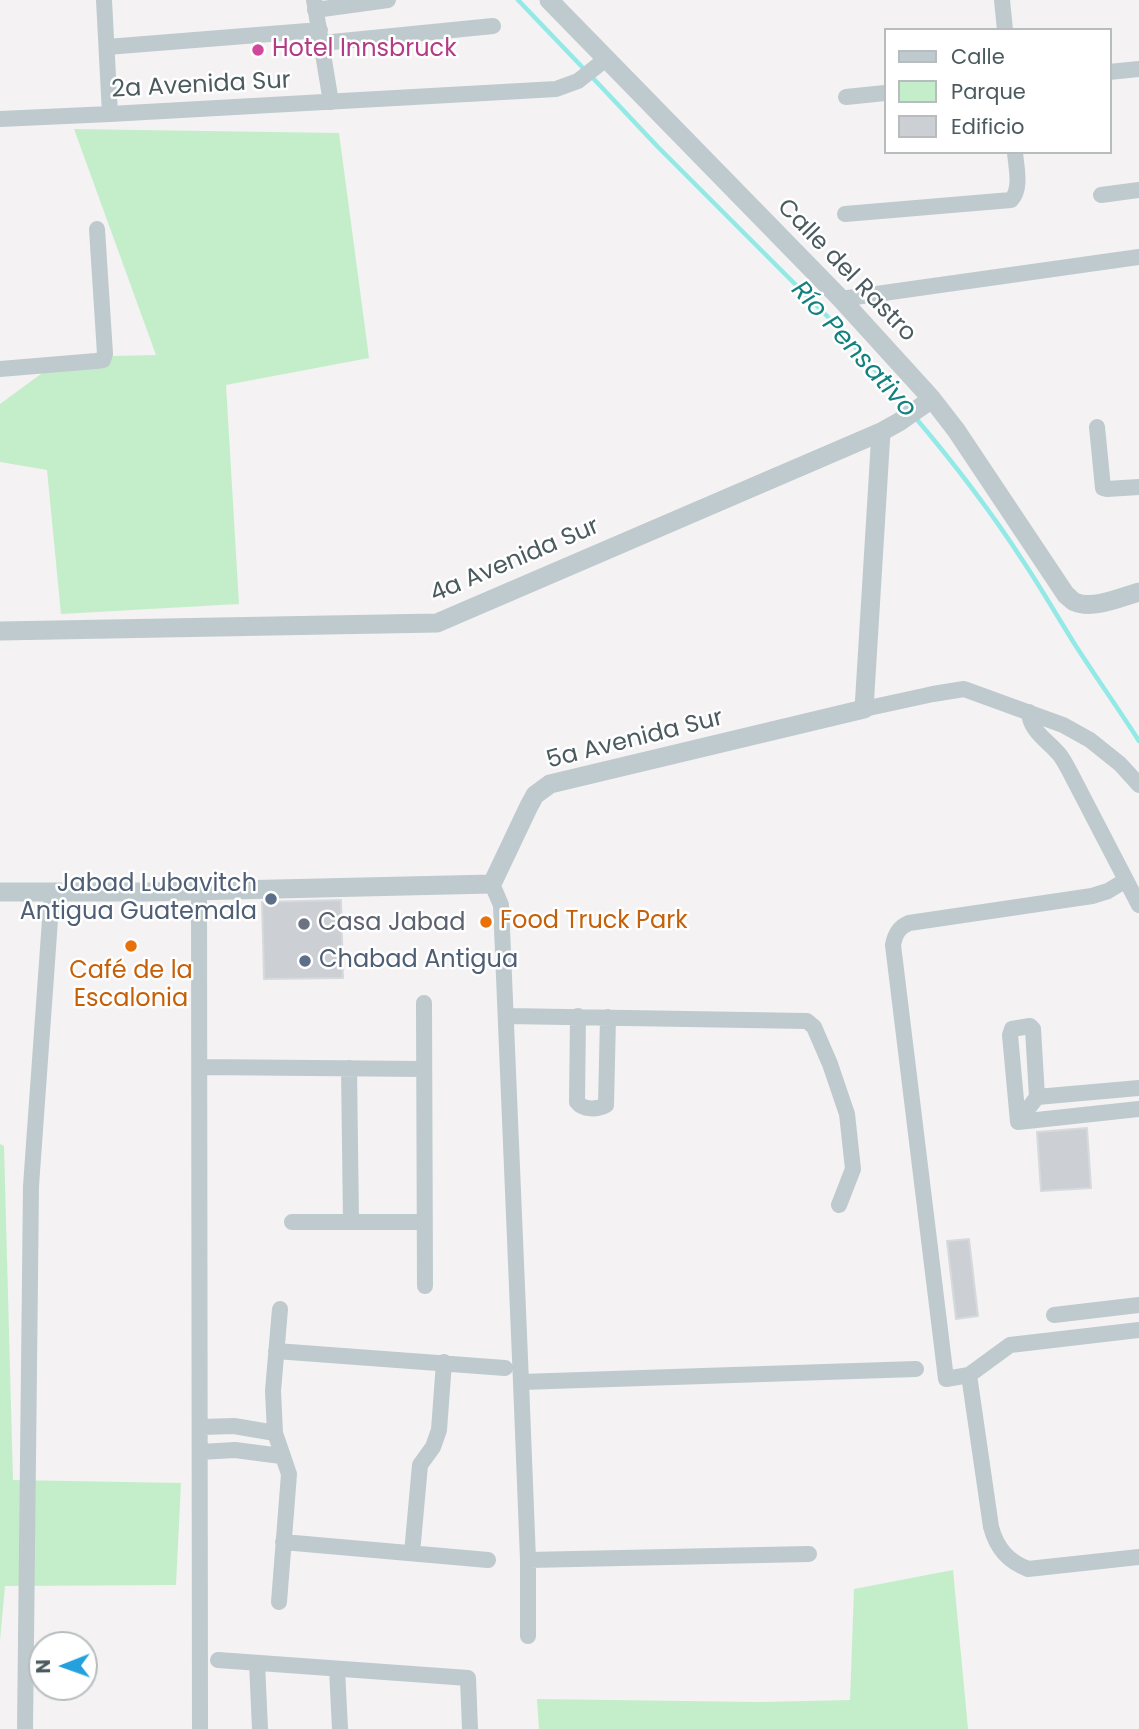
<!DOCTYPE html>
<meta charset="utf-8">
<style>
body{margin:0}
#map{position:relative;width:1139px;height:1729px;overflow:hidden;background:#f4f2f3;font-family:Poppins,sans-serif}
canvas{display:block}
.legend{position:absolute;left:884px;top:28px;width:228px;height:126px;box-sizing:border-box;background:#fff;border:2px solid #b7bdbf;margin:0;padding:9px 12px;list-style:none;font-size:21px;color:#4a5a5f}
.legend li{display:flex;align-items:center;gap:14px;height:35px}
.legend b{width:35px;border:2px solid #b7bdbf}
.north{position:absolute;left:28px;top:1631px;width:70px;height:70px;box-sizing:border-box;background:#fff;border:2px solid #b7bdbf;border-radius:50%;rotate:269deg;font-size:19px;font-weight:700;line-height:28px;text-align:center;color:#4a5a5f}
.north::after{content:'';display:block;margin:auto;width:24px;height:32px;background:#24a1dd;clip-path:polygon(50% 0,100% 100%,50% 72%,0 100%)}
</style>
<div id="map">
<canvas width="1139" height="1729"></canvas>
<ul class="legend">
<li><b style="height:9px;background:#becacd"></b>Calle</li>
<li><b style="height:19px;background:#c4eeca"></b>Parque</li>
<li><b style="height:19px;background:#ccd0d4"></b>Edificio</li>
</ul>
<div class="north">N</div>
</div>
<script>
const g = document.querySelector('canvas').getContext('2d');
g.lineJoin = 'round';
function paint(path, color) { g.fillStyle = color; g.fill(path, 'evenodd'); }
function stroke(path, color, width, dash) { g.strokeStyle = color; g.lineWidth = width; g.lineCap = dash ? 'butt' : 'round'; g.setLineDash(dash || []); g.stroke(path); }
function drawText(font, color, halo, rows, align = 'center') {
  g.font = font + ' Poppins,sans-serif'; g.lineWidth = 5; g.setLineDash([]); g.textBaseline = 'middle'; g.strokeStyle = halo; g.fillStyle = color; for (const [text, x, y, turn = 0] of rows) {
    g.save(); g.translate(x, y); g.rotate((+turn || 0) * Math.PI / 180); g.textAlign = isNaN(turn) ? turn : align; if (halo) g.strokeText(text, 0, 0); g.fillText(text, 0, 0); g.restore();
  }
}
const green = new Path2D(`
 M74,129L339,133L369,358L226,385L239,604L61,614L47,470L0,462V404L64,357L156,355Z
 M0,1144L4,1146L13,1480L181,1483L176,1585L5,1586L0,1640Z
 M953,1570L968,1729H539L537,1699L760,1702L850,1700L854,1589Z`);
const stream = new Path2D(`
 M518,0L585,70
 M591,76L657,146L837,326L909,409
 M914,416C953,462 990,510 1023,561C1041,588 1057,616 1074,643C1095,676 1118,708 1139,741`);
const building = new Path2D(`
 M341,900L343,978L264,979L262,902Z
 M1087,1128L1091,1188L1041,1191L1037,1132Z
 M969,1239L978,1316L956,1319L947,1241Z`);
const minor = new Path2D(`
 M104,0L110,114
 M314,0L331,102
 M1002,0L1005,30
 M315,10L388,0
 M322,43L493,26
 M107,47L320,30
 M1109,72L1139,69
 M846,97L885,93
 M0,119L110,114L556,89L578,81L606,59
 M1101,195L1139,190
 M845,214L1011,200C1022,189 1016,167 1015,152
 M841,299L1139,257
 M0,369L96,361L103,360L105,354L97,229
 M1097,427L1103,488L1107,489L1139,487
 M864,709L933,694L964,689L1063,725L1090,740L1120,764L1139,785
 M1029,712C1030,731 1047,740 1059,754C1064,760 1067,767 1071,774L1139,905
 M1126,880L1108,891L1092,896L909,923C899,927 895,934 893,945L946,1379L969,1375L1010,1345L1139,1330
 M492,884L501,905L521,1382L528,1560V1636
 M199,891L200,1729
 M424,1003L425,1286
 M506,1016L807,1021L814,1027L830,1064L847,1114L853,1169L839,1205
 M578,1016L577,1102C583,1110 597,1110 606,1105L608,1017
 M1030,1026L1033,1029L1037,1097L1018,1122L1010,1035L1012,1029Z
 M200,1067L424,1069
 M349,1068L351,1222
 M1037,1097L1139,1088
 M1018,1122L1139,1109
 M292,1222H424
 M1054,1315L1139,1305
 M276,1351L505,1368
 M969,1375L991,1527C997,1549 1008,1561 1028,1569L1139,1557
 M521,1382L916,1369
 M201,1427L234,1426L275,1433
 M200,1452L235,1450L281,1456
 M283,1542L488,1560
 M412,1553L420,1465L433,1447L439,1430L444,1362
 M528,1560L809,1554
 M279,1602L289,1474L275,1433L273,1391L280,1309
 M218,1660L468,1678L470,1729
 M257,1663L260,1729
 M337,1669L340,1729
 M25,1729L31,1186L52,892`);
const tertiary = new Path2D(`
 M549,0L841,299L932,399L956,430L1066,595C1069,597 1072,601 1075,602C1092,610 1122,597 1139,592
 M0,631L437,623L881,432L899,422L932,399
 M0,892H147L492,884L529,806L535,795L550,784L864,709L881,432`);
const markers = [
 [258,50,7,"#d1479c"],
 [271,899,7,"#5c6f8a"],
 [486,922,7,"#e8710a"],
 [304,924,7,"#6b7280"],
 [131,946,7,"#e8710a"],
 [305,961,7,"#5c6f8a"]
];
const hotelNames = [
 ["Hotel Innsbruck",272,50]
];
const streetNames = [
 ["2a Avenida Sur",201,86,-3],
 ["Calle del Rastro",846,271,46],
 ["4a Avenida Sur",515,561,-23],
 ["5a Avenida Sur",635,740,-14]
];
const serviceNames = [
 ["Jabad Lubavitch",257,885],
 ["Antigua Guatemala",257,913],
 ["Chabad Antigua",319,961,"left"]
];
const foodNames = [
 ["Food Truck Park",500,922],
 ["Café de la",131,972,"center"],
 ["Escalonia",131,1000,"center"]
];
const worshipNames = [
 ["Casa Jabad",318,924]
];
const waterNames = [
 ["Río Pensativo",853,350,48]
];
paint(green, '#c4eeca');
stroke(stream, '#93e9e6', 4.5);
paint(building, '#ccd0d4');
stroke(building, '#d6dadd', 2);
stroke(minor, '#becacd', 16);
stroke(tertiary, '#becacd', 19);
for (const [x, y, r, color] of markers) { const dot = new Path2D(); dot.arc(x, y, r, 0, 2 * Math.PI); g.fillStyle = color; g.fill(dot); stroke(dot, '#fff', 2.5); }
drawText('24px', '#b23c85', '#fff', hotelNames, 'left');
drawText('24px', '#4a5a5f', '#fff', streetNames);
drawText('24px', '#4e5e75', '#fff', serviceNames, 'right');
drawText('24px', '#c56008', '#fff', foodNames, 'left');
drawText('24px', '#5b616d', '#fff', worshipNames, 'left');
drawText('italic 26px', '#13827f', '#fff', waterNames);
</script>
